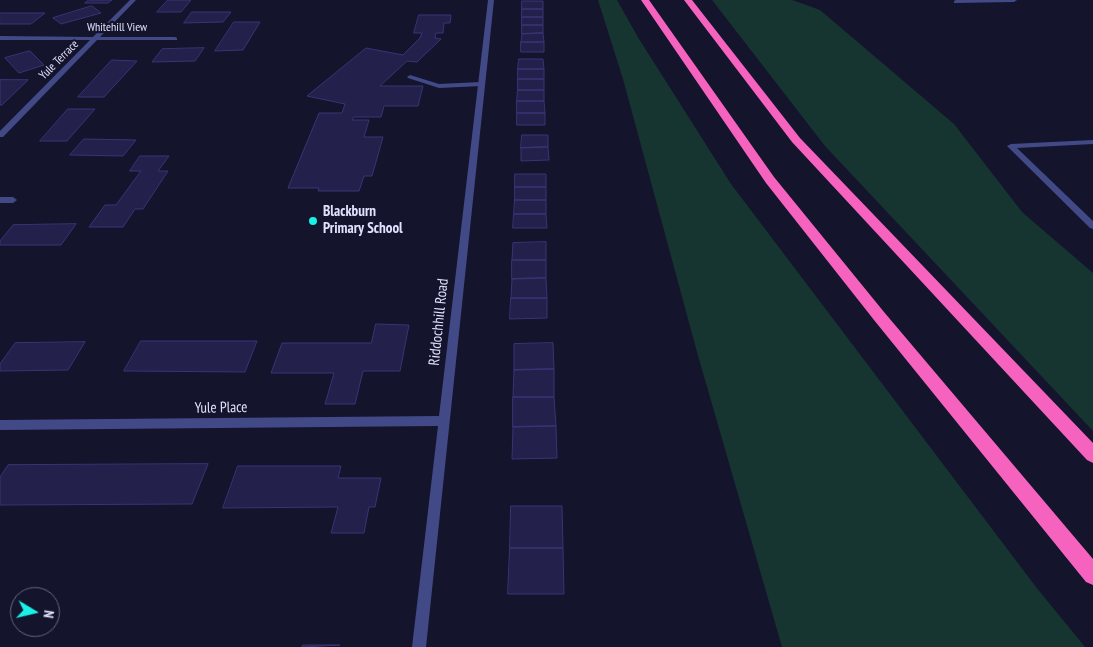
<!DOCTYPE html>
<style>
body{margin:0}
#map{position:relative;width:1093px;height:647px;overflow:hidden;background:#14142c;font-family:"PT Sans Narrow",sans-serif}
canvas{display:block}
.north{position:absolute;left:10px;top:587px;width:50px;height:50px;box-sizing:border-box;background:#14142c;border:1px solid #666680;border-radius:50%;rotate:99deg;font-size:14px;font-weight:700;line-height:20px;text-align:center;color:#e0e1fd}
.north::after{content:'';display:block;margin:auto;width:18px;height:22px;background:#19f0e6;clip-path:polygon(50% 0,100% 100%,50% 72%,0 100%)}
</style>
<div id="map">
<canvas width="1093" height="647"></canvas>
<div class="north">N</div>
</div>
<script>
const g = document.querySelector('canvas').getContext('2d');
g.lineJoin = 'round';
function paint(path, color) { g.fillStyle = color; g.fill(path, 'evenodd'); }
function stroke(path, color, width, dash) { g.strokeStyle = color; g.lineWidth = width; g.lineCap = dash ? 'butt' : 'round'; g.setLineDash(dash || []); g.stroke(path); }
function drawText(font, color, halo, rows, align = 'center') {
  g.font = font + ' "PT Sans Narrow",sans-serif'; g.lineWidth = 4.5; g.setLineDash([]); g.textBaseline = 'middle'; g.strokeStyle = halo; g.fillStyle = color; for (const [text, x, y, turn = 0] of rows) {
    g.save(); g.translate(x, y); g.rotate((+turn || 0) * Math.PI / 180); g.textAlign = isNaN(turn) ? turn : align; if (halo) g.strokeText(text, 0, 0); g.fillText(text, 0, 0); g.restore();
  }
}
const green = new Path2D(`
 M598,0H617L639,39L731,184L1036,587L1085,647H782L697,352L623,79Z
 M712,0H792L820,10L954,124L1022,212L1093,273V431L825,146Z`);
const building = new Path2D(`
 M89,0H112L108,3H85Z
 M168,0H191L181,12H157Z
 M522,1H543V9H522Z
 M92,6L101,13L61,24L53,18Z
 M522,9H543V17H522Z
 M192,12H231L223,22L184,23Z
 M0,13H45L31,24H0Z
 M419,15H451L450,23H444L443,33H436L435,38L441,39L417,62L407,61L380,86H423L418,106H384L381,117H354L352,120H369L364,137H383L372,176H364L359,191H318L319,188H288L319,113H342L345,104L307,96L366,48L403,55L420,38L422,33H414Z
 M522,17H543V25H522Z
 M234,22H260L243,50L215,51Z
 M522,25H543V33L522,34Z
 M543,33L544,42H521L522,34Z
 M521,42H544V52H521Z
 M204,48L195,61L152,62L162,49Z
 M30,51L44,65L19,73L5,58Z
 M519,59H543L544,69H518Z
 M112,60L137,61L104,97H78Z
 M518,69H544V79H518Z
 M518,79H544V90H518Z
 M28,80L2,105H0V80Z
 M518,90H544V101H517Z
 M517,101H544L545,113H517Z
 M68,109H95L67,141H40Z
 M517,113H545V125H517Z
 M522,135H548V147L521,148Z
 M84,139L136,140L123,156L70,155Z
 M548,147L549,160L521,161V148Z
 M140,156H169L158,171H168L143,209H135L123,227H89L105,205H116L141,171H130Z
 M515,174H546V187H515Z
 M515,187H546V200H515Z
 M515,200H546V214H514Z
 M514,214H546L547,228H513Z
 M76,224L61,245H0V241L13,225Z
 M546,242V260H512L513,243Z
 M512,260H546V278L512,279Z
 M546,278L547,298H511L512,279Z
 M511,298H547V318L510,319Z
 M376,324L409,325L400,371H363L355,404H325L334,373H271L282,343H371Z
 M141,341H257L245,372L124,371Z
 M85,342L68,370L0,371V364L15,343Z
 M553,343L554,369L514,370V344Z
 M554,369V397H513L514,370Z
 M513,397H554L556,426L513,427Z
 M556,426L557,458L512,459L513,427Z
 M208,464L192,504L0,505V477L8,465Z
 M238,466H341L338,478H381L375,507H369L364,533H331L338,507L223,508Z
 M511,506H562L563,548H510Z
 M510,548H563L564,594H508Z
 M303,645H340L302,647Z`);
const lane = new Path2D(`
 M410,75L439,84L481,82L484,84L481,86L439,88L408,78L407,77Z
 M1093,140V144L1017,148L1093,221V229L1090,228L1007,146L1011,144Z`);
const street = new Path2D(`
 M130,0H136L100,37H175L177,38V40H97L3,137H0V131L90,40H0V36L93,37Z
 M488,0H494L426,647H412L438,426L0,430V420L439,416Z
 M956,0H1017L1014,2L954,3V1Z
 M0,197H13L17,200L13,203H0Z`);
const highway = new Path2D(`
 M641,0H649L774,177L884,312L1093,559V585L1086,582L874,320L766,183Z
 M684,0H692L800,138L1093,443V463L1087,460L792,142Z`);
const markers = [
 [313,221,5,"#19f0e6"]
];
const farStreetnames = [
 ["Whitehill View",117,28],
 ["Yule Terrace",59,60,-45]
];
const poiNames = [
 ["Blackburn",323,212],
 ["Primary School",323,229]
];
const streetNames = [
 ["Riddochhill Road",439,322,-84],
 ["Yule Place",221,408,-1]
];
paint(green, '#173530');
paint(building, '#23214b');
stroke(building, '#383476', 1);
paint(lane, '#424987');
paint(street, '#424987');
paint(highway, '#f563bf');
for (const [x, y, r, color] of markers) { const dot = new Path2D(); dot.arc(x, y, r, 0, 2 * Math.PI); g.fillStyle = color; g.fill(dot); stroke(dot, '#14142c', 2); }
drawText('12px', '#e0e1fd', '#14142c', farStreetnames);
drawText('bold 15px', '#e0e1fd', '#14142c', poiNames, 'left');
drawText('15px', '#e0e1fd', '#14142c', streetNames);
</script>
